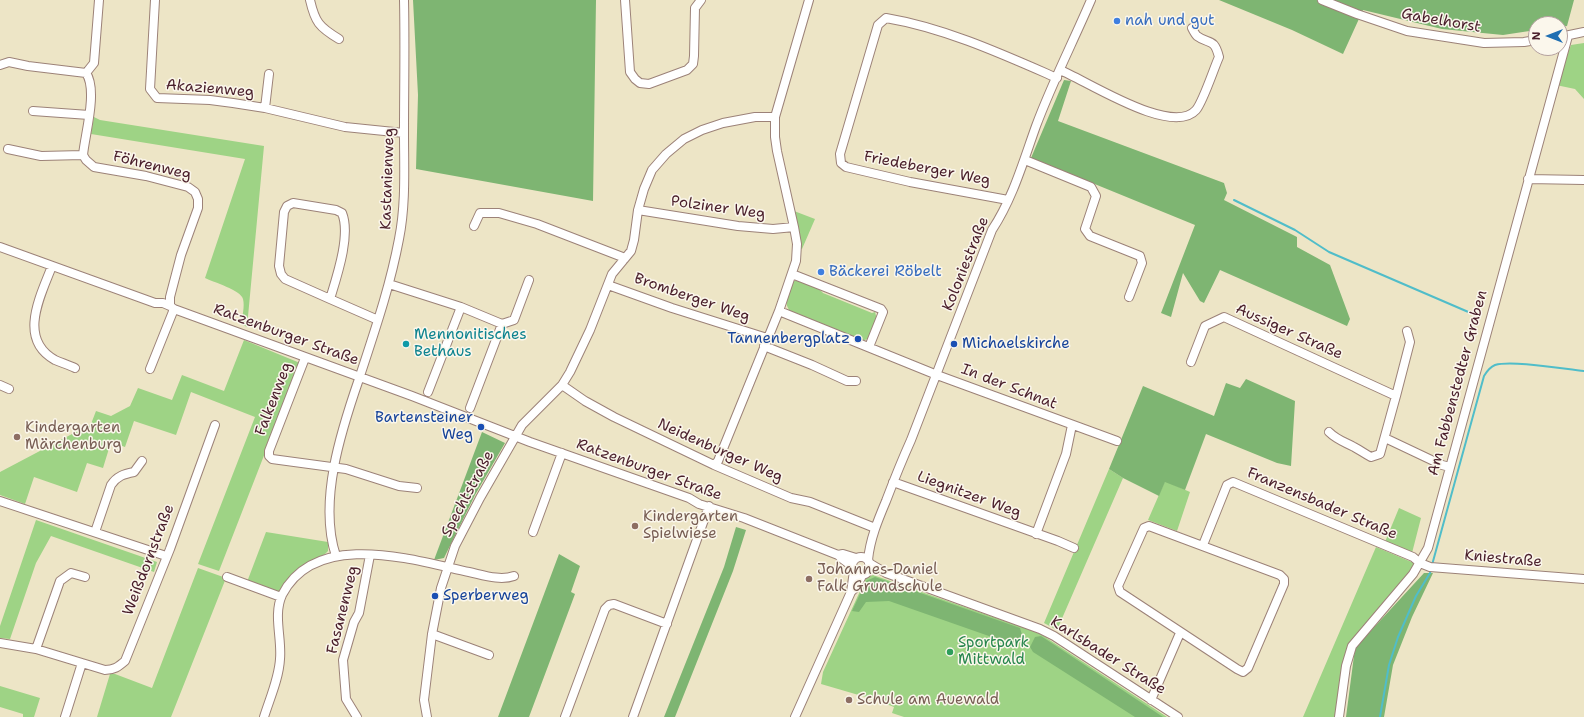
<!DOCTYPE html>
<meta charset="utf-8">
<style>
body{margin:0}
#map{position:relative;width:1584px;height:717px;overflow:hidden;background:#ede5c6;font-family:"Shantell Sans",sans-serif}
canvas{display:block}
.north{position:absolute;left:1528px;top:16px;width:40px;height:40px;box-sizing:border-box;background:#fbf7ec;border:1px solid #b4a19f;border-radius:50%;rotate:270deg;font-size:11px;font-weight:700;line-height:16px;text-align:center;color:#4a1f2b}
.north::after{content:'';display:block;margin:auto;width:14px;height:18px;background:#1f6fb2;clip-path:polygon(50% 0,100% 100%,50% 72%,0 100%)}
</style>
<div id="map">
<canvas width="1584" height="717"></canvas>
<div class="north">N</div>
</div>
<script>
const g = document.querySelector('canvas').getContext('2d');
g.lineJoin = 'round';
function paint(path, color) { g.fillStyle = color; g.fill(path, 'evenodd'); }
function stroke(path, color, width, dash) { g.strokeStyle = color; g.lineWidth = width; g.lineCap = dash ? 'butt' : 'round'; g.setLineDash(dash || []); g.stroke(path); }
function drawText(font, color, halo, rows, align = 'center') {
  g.font = font + ' "Shantell Sans",sans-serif'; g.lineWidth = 3; g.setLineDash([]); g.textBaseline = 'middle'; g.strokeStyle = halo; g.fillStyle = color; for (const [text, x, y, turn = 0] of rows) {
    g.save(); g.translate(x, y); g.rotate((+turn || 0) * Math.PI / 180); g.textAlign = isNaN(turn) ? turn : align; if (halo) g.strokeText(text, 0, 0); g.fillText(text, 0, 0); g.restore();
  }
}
const green = new Path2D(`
 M1584,43V99L1575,89L1556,85L1571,45Z
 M94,117L100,120L264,146L247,327L241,324C242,317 245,307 243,299C241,290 213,282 205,278L245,159L91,134Z
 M794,211L815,219L802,249L800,248Z
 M794,281C802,280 819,287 823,293L872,313L875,312L877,319L868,339L861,341L792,313C782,304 788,294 792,283Z
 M244,340L300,363L219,571L198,564L255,417L191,392L176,435L134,421L125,447L111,442L103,468L87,463L77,492L34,477L25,504L0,495V472L91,424L96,411L111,416L130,406L138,388L172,400L182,375L224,391Z
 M1109,469L1123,478L1057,630L1044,623Z
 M1165,481L1190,492L1177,531L1148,520Z
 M1399,508L1421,518L1412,553L1385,542Z
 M36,520L157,562L154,572L51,536L36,563L10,639L0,638V626Z
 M266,532L328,542V551C322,558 311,560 303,565C292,572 285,582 278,593L247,582Z
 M1376,547L1414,563L1413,569L1348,645L1336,717H1303Z
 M198,568L226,578L171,717H97L110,674H115L152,688Z
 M873,575L1039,633L1167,717H904L892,713L894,707L879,701V699L862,696L821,684L823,672L866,578Z
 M0,686L40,698L34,717H23V714L0,707Z`);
const forest = new Path2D(`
 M413,0H596L593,201L416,169L418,95Z
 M1219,0H1574L1567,26L1560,27V24H1536V30L1503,35L1442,29L1363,10L1343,54L1292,30Z
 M1064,80L1071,81L1058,121L1224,183L1227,193L1224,200L1297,237V247L1330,265L1350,319L1347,326L1220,270L1204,303L1200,301L1183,273L1171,317L1161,313L1195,225L1031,158Z
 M1246,379L1295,401L1291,466L1277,463L1206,434L1185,490L1165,482L1159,496L1123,478L1109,469L1143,386L1214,416L1226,383L1240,388Z
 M482,432L505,443L475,495L444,558L434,560Z
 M736,527L746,530L733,571L675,717H664L724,567Z
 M559,554L580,566L571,592L575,594L529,717H498Z
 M1424,573H1433L1412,617L1393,665L1384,717H1346L1355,648Z
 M875,577L1020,628L1022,635L1016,647L1011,648L1006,642L889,601L866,602L859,612L852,611L866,581Z
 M1041,636L1163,717H1135L1033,652L1030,647L1035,637Z`);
const stream = new Path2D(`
 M1234,200L1295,230L1329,252L1473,314
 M1432,565L1484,376C1487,371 1490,367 1495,365C1512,360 1564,369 1584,371
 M1380,717L1389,665L1398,637L1416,596L1430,573L1431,569`);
const street = new Path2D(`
 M99,0L94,63L86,73C98,90 85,134 83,155L86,160L94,167L146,176L188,187L195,192L198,199V208L181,255L170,297V306
 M155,0L150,89L157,98L210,100L233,103L265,108L345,127L404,133
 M310,0C315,22 319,27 339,39
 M625,0L630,72L635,79L640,83L649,84L687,70L693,64L694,56L695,8L701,0
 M1322,0L1357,14L1407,31L1484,43L1524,42L1536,40
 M1560,37L1584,32
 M0,65L9,62L28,66L86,73
 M1060,70C1087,81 1172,137 1196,110C1203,102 1214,68 1219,57C1214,37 1209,45 1197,36C1195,34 1193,30 1192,28
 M265,108L269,74
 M33,111L89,115
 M8,149L41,156L83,155
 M1025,160L1091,187L1096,196L1085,229L1090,236L1140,256L1142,263L1129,297
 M1528,179L1584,180
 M1008,200L910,182L846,167L841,163L840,154L878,25L886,18C945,28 1002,54 1057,78
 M293,203L336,210L342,213C351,235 337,276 330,299L285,279L281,274L279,266L284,212L287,206Z
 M638,210L738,226L773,229L794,227
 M474,226L480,213H499L537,224L625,258
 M0,247L155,303H163L170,306L174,309L412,396L530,442L689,498L699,504L744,518L838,555L843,554L856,558
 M52,266C41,295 17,339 55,360C62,363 69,365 75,368
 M792,274L881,309L883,312L869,347
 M389,284L461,307L428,392
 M608,285L672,308L767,338
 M330,299L378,320
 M461,307L502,324L470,408
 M779,311L937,375L1117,441
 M502,324L514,320L529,280
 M764,346L812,365L847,381H856
 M305,358L269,451V456L272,459L346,469L399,486L417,488
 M1191,362L1205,326L1224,317L1396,396L1380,454L1371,457C1365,454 1360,450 1354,447C1345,442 1337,440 1329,432
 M150,369L174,309
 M0,385L9,389
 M562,385L585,401L614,417L714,465L791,498L810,502L875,528
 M1396,396L1410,342L1407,331
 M1385,438L1442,465L1450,467
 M714,465L718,461L779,311L796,261L797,244L794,227L777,151L775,137V117L809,0
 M893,482L1058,541L1074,548
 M0,501L166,556
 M1149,526L1280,575L1284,579V584L1248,668L1243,672L1237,669L1120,592L1118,586L1144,528Z
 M95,532L111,485C117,476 124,474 134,472L142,461
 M533,532L562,453
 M1036,534L1066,454L1072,425
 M1203,545L1227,485L1233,482L1413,557L1420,563L1430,567L1584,579
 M838,555C842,560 848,562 852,567
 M336,556C318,502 341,431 359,379C374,333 390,287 399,239C406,204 404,169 404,133C404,89 405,44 404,0
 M852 566a9 9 0 1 1 18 0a9 9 0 1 1-18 0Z
 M868,560C870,539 878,520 886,501C894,480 902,460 911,440L992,230C1013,198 1023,162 1036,126C1052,83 1073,42 1091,0
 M869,563L886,573L1040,629L1054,636L1178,717
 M227,577L281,597
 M851,592L856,587L863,574
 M432,634L489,655
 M0,643L36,649L105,670C114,670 118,667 125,661L170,549L215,425
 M36,649L60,581L71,573L85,577
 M1151,700L1180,633
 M65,717L82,663
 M264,717C270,698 279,678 280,659C282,638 273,615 282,595C316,529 413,560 469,572C483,575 500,581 514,576
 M357,717L346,699L343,660L354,622L359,613L370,555
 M427,717L424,700L432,634L441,588L455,546L480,498L522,425L562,385L570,372L590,330L612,274L631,251L634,240L638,210L644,189L652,170L666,154L684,139L702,130L723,123L755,117H775
 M565,717L605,609L609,605L614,604L667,624
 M633,717L709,506
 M795,717L851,592L854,571
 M1339,717L1346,666L1352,646L1413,574L1428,548L1568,36`);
const markers = [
 [1117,21,4,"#3f7fe0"],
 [821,272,4,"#3f7fe0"],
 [858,339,4,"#1a4fb4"],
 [406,344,4,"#0f9aa8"],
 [954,344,4,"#1a4fb4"],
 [481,427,4,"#1a4fb4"],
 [17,437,4,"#8d6e63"],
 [635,526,4,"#8d6e63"],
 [809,579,4,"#8d6e63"],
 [435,596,4,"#1a4fb4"],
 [950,652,4,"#2e9e5b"],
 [849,700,4,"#8d6e63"]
];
const shopNames = [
 ["nah und gut",1125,21],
 ["Bäckerei Röbelt",829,272]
];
const streetNames = [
 ["Gabelhorst",1441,21,10],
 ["Akazienweg",210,89,5],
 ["Föhrenweg",152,166,14],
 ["Friedeberger Weg",927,169,11],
 ["Kastanienweg",388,179,-88],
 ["Polziner Weg",718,208,8],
 ["Koloniestraße",966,264,-68],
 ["Bromberger Weg",692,298,19],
 ["Aussiger Straße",1289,332,24],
 ["Ratzenburger Straße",286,335,20],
 ["Am Fabbenstedter Graben",1458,383,-75],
 ["In der Schnat",1009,387,21],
 ["Falkenweg",274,399,-69],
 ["Neidenburger Weg",720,451,24],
 ["Ratzenburger Straße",649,470,20],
 ["Spechtstraße",468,494,-62],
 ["Liegnitzer Weg",969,495,20],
 ["Franzensbader Straße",1322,504,23],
 ["Kniestraße",1503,559,5],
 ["Weißdornstraße",149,560,-69],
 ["Fasanenweg",343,610,-76],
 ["Karlsbader Straße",1108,656,32]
];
const cultureNames = [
 ["Mennonitisches",414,335],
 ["Bethaus",414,352]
];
const transitNames = [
 ["Tannenbergplatz",850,339],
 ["Michaelskirche",962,344,"left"],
 ["Bartensteiner",473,418],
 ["Weg",473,435],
 ["Sperberweg",443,596,"left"]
];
const educationNames = [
 ["Kindergarten",25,428],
 ["Märchenburg",25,445],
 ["Kindergarten",643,517],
 ["Spielwiese",643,534],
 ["Johannes-Daniel",817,570],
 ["Falk Grundschule",817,587],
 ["Schule am Auewald",857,700]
];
const leisureNames = [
 ["Sportpark",958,643],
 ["Mittwald",958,660]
];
paint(green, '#9ed385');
paint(forest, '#7eb572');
stroke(stream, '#50bdc9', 2);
stroke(street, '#9c8278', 10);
stroke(street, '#fff', 8);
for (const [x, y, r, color] of markers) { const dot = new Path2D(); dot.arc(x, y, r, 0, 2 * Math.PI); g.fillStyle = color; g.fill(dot); stroke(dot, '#fbf7ec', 1.5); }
drawText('15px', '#366cbe', '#fbf7ec', shopNames, 'left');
drawText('15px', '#4a1f2b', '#fbf7ec', streetNames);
drawText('15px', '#0d838f', '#fbf7ec', cultureNames, 'left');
drawText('15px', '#164399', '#fbf7ec', transitNames, 'right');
drawText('15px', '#785e54', '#fbf7ec', educationNames, 'left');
drawText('15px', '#27864d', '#fbf7ec', leisureNames, 'left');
</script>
